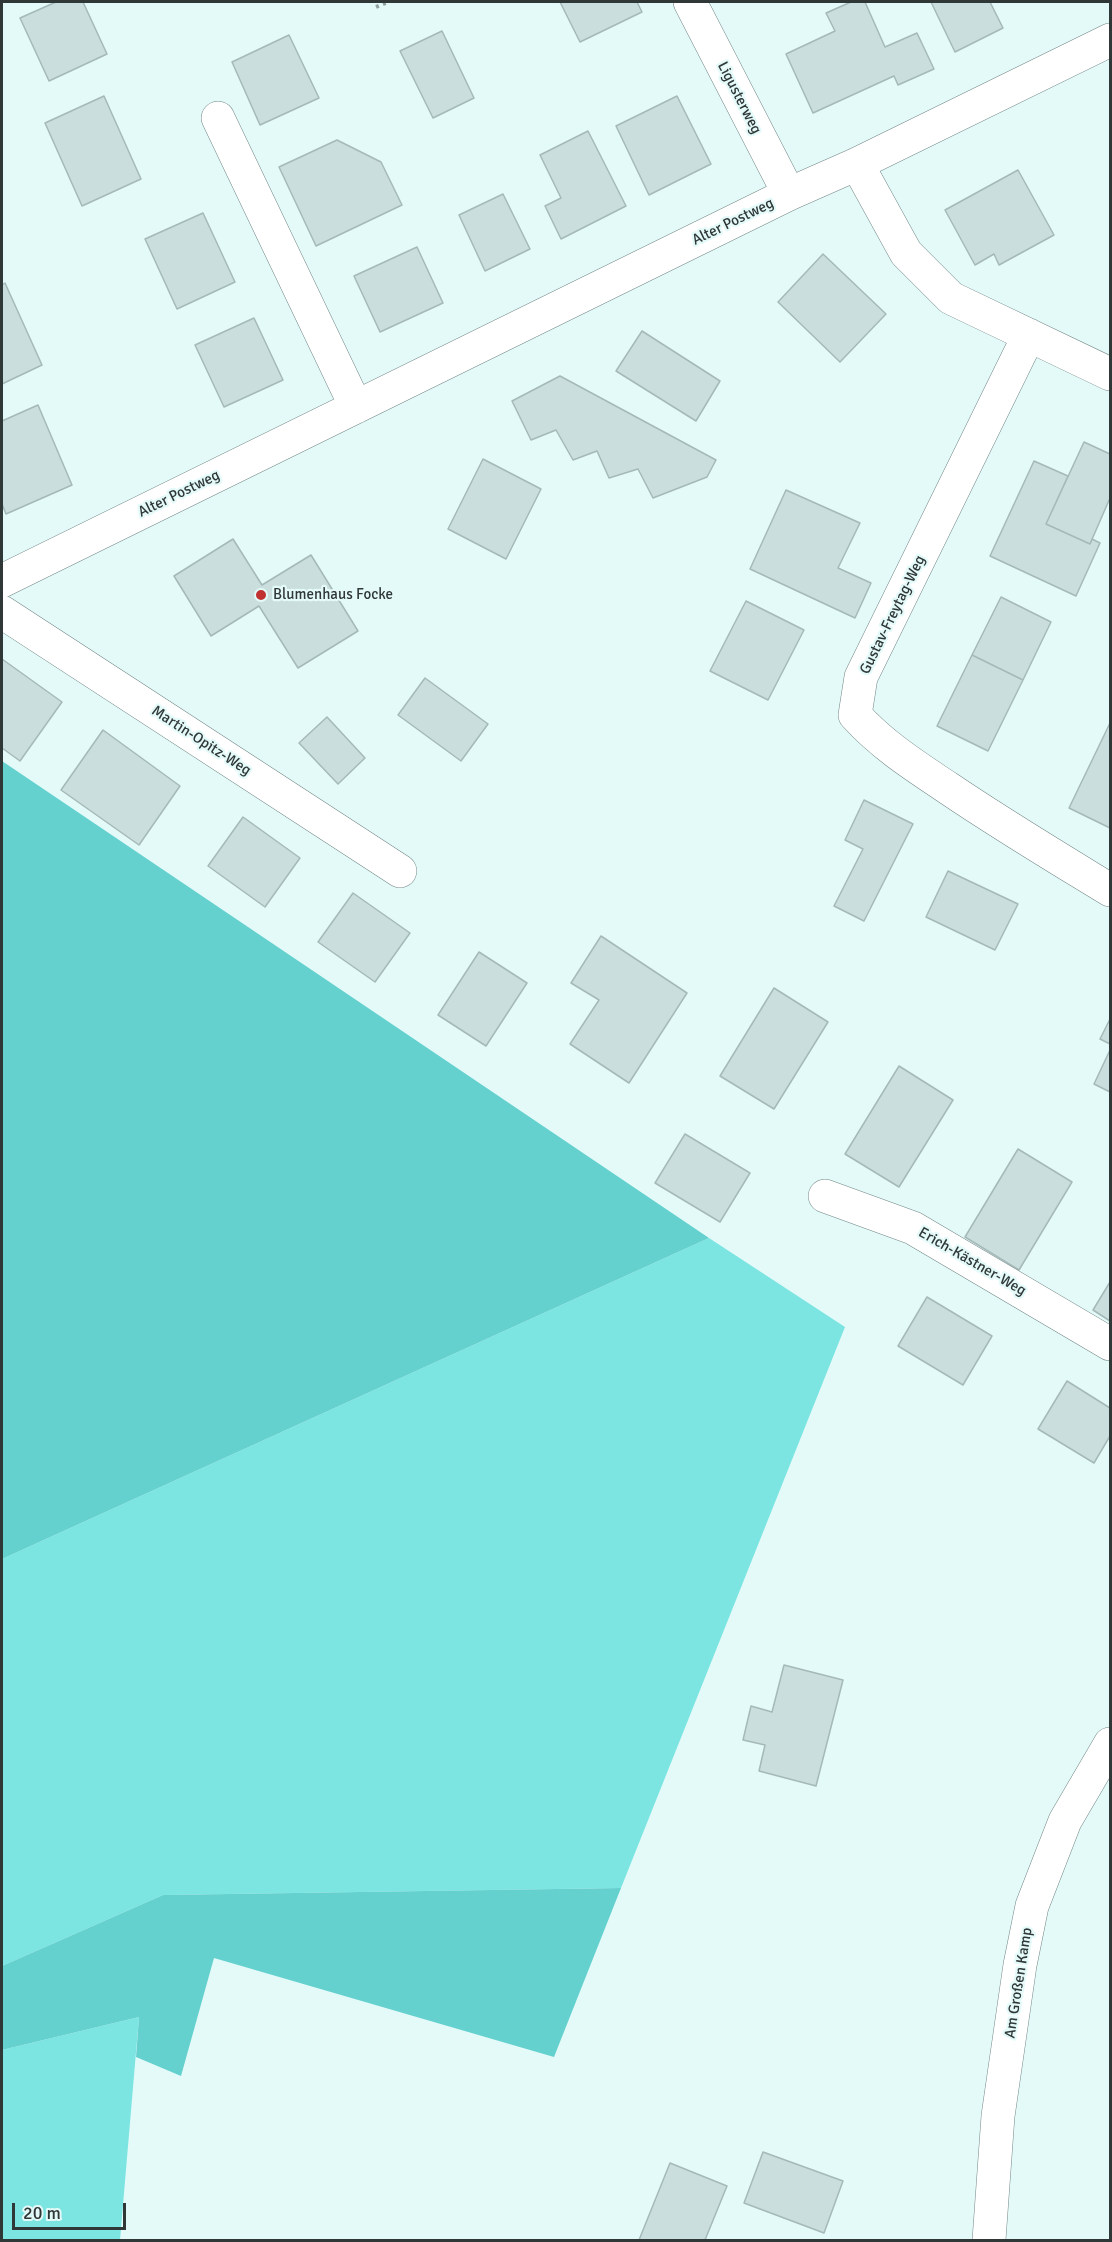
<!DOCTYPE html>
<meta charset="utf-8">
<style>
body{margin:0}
#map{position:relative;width:1112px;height:2242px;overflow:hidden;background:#e4faf9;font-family:Signika,sans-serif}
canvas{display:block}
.frame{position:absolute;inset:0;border:3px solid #2f3737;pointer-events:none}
.scale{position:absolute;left:12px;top:2203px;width:114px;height:27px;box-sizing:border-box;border:3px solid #2f3737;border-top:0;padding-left:8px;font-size:18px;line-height:21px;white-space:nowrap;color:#2f3737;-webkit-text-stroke:4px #e4faf9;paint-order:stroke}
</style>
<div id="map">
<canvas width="1112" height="2242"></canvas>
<div class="frame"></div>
<div class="scale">20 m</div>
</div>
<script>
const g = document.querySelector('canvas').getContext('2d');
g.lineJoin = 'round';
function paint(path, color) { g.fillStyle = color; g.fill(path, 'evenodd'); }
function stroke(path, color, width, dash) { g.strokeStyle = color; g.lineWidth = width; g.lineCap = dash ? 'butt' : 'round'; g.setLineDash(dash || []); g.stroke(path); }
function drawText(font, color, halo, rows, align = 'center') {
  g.font = font + ' Signika,sans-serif'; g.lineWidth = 4.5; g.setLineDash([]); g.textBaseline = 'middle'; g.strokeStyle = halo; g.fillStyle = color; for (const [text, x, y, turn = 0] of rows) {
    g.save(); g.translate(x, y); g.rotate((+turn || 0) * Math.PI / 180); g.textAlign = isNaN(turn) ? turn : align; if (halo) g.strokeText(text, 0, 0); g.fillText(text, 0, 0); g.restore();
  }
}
const green = new Path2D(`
 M709,1238L845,1327L621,1888L163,1895L2,1966V1559Z
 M139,2017L120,2240H2V2050Z`);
const forest = new Path2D(`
 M2,761L709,1238L2,1559Z
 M621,1888L554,2057L214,1958L181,2076L136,2057L139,2017L2,2050V1966L163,1895Z`);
const building = new Path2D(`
 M56,2H83L107,54L49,81L20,18Z
 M560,2H637L642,12L580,42Z
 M851,2H865L885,47L917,33L934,69L898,85L894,76L813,113L786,54L835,31L826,13Z
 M931,2H990L1003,28L955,52Z
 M442,31L474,98L433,118L400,51Z
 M289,35L319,98L260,125L232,62Z
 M104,96L141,179L82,206L45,123Z
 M677,96L711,164L649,195L616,126Z
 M588,131L626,206L561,239L545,206L561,198L540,155Z
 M337,140L381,162L402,205L316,246L279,167Z
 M1018,170L1054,235L999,265L994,254L975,265L945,210Z
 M503,194L530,249L485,271L459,215Z
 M203,213L235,282L177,309L145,239Z
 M417,247L443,303L380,332L354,276Z
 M823,254L886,314L840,362L778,302Z
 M5,283L42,365L2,384V285Z
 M254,318L283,380L224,407L195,345Z
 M642,331L720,381L696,421L616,371Z
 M560,376L716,460L707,477L653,498L638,469L609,478L597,451L573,460L556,430L531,440L512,401Z
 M38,405L72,485L6,514L2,504V421Z
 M1084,442L1110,454V498L1090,544L1046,524Z
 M483,459L541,489L506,559L448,529Z
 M1034,461L1068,476L1046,524L1090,544L1092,539L1100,543L1076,596L990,556Z
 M786,490L860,523L838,568L871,583L855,618L750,569Z
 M233,539L262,585L311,555L358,631L298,668L259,606L211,636L174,576Z
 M1001,597L1051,622L1023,680L972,655Z
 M746,601L804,630L768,700L710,671Z
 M972,655L1023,680L988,751L937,726Z
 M2,659L62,702L20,761L2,748Z
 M425,678L488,724L461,761L398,715Z
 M327,717L365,758L338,784L299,743Z
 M1110,723V828L1069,808Z
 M103,730L180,786L139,845L61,790Z
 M864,800L913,824L864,921L834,906L863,849L845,840Z
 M243,817L300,858L265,907L208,866Z
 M948,871L1018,904L995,950L926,917Z
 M353,893L410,933L375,982L318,942Z
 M601,936L687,993L629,1083L570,1044L599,1000L571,983Z
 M479,952L527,983L486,1046L438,1015Z
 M774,988L828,1022L774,1109L720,1076Z
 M1110,1019V1044L1100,1039Z
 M1110,1050V1092L1094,1084Z
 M899,1066L953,1100L899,1187L845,1154Z
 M685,1134L750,1173L720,1222L655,1183Z
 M1018,1149L1072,1182L1019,1270L965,1237Z
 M1110,1282V1321L1093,1310Z
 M927,1297L992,1336L963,1385L898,1346Z
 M1067,1381L1110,1408V1436L1094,1463L1038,1429Z
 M784,1665L843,1680L816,1786L759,1771L765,1745L743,1740L751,1706L772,1712Z
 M763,2152L843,2181L824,2233L744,2203Z
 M670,2163L727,2186L705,2240H639Z`);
const path = new Path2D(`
 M376,7L388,2`);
const minor = new Path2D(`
 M690,2L789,194
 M218,118L356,407
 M857,164L906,253L951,298L1110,374
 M1029,335L861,677L855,715C882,745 915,766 948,788C1001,824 1056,857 1110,890
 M2,581L789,194L857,164L1110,40
 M2,612L400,871
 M825,1196L913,1228L1110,1344
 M989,2240L998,2116L1020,1965L1032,1906L1065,1821L1110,1744`);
const markers = [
 [261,595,6,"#c03130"]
];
const streetNames = [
 ["Ligusterweg",739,98,63],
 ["Alter Postweg",733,222,-26],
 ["Alter Postweg",179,494,-26],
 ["Gustav-Freytag-Weg",893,615,-64],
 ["Martin-Opitz-Weg",201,741,33],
 ["Erich-Kästner-Weg",972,1262,30],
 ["Am Großen Kamp",1019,1983,-81]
];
const poiNames = [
 ["Blumenhaus Focke",273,595]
];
paint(green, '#7ce5e2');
paint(forest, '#64d1cf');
paint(building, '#c9dedd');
stroke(building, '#a4b9b8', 1.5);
stroke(minor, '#738786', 34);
stroke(path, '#91a1a0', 4, [3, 4.5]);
stroke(minor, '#fff', 33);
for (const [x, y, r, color] of markers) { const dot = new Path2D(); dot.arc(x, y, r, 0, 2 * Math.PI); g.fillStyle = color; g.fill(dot); stroke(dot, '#e4faf9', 2); }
drawText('15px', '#2f3737', '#e4faf9', streetNames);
drawText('15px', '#2f3737', '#e4faf9', poiNames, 'left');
</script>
